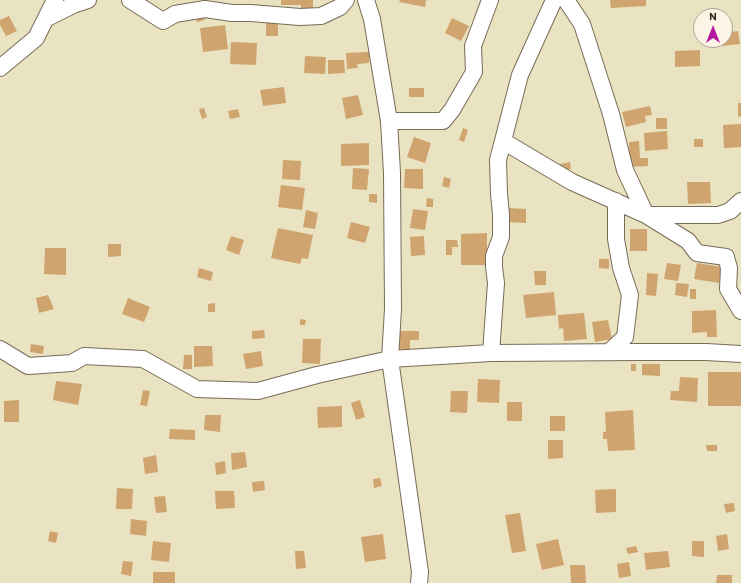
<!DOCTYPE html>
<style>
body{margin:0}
#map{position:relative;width:741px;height:583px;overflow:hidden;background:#eae3c1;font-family:Itim,sans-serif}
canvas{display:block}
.north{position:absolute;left:693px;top:8px;width:40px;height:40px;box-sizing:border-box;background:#fcf5e5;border:1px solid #afa495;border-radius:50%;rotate:0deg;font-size:11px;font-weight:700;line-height:16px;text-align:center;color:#3b2a1e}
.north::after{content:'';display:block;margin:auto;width:14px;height:18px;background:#b5179e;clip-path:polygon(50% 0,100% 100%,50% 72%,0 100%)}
</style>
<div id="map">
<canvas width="741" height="583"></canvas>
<div class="north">N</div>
</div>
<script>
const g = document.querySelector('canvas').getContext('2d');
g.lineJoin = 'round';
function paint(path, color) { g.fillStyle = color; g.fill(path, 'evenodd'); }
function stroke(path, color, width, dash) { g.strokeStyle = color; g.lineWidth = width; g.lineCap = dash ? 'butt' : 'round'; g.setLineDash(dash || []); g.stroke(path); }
const building = new Path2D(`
 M281,0H313V14H301V5H281Z
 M400,0H426L425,7L399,2Z
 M610,0H646V6L611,8Z
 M204,12L205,20L197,22L195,13Z
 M9,16L17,31L6,36L0,25V20Z
 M452,18L469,26L461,41L445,33Z
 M266,20H278V36H266Z
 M225,25L228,49L203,52L200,28Z
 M738,31L740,44L722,46L721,40H725V33Z
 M231,42L257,43L256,65L230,64Z
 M700,50V66L675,67V51Z
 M369,52V63L357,64L358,68L347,69L346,53Z
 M305,56L326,57L325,74L304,73Z
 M328,60H344L345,73L328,74Z
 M284,87L286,103L263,106L260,90Z
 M409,88H424V97H409Z
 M358,95L363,115L346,119L342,98Z
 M738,103H741V117L738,116Z
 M650,106L652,115L645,116L646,122L626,127L622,112Z
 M204,108L207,117L202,119L199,109Z
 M238,109L240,117L230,119L228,111Z
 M656,118H667V129H656Z
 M741,124V147L724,148L723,125Z
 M463,128L468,130L464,142L459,140Z
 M667,131L668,149L645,151L644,133Z
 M414,137L431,143L425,163L407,157Z
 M694,139H703V147H694Z
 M639,141L640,158H648V166L630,167L629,142Z
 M369,143V165L341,166V144Z
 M283,160L301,161L300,180L282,179Z
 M570,162L571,169L561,171L560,164Z
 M353,168L369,169L367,190L352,189Z
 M405,169H423V189L404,188Z
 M444,177L451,179L449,188L442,186Z
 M687,182H710L711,203L688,204Z
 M281,185L305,188L302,210L278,207Z
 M369,194H377V203L369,202Z
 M427,198L433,199V207H426Z
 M507,208L526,209V223L506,222Z
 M413,209L428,211L425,230L410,228Z
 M306,210L318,213L315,229L303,227Z
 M351,222L370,227L365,243L347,238Z
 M278,228L313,235L308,259L302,258L300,264L271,258Z
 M630,229H647V251H630Z
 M487,233V265H461V234Z
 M231,236L244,240L239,255L226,250Z
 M424,236L425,255L411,256L410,237Z
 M446,240H457L458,247H452V255H446Z
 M108,244H121V256L108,257Z
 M45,248H66V275L44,274Z
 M599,259H609V269L599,268Z
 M667,263L681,265L678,281L664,279Z
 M697,263L722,267L719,283L694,279Z
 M199,268L213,272L211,281L197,277Z
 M534,271H546V285H535Z
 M647,273L658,274L656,296L646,295Z
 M676,283L689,284L687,297L675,295Z
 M690,289H696V299H690Z
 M554,292L556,315L526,318L523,295Z
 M48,295L54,309L39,313L36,298Z
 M128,298L150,307L144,322L122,314Z
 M215,303V312H208V304Z
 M716,310L717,337H707V332L692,333V311Z
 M584,313L587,339L564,341L563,328L559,329L558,315Z
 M300,319L306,320L305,325H300Z
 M608,320L612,339L595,342L592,322Z
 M264,330L265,338L252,339V331Z
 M399,331H419V340H410V349H399Z
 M303,339H321L320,364L302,363Z
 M31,344L44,346L43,354L30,352Z
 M194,346H212L213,366L194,367Z
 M261,351L263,366L246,369L243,354Z
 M184,355H192V369H183Z
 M631,364H636V371H631Z
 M642,364H660V376L642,375Z
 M708,372H741V406H708Z
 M680,377L698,378L697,402L670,400L671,391H679Z
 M478,379L500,380L499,403L477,402Z
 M56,381L82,384L78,405L53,400Z
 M143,390L150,391L147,406L140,405Z
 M451,391H468L467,413L450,412Z
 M19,400V422H4V401Z
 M360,400L365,417L356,420L351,403Z
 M507,402H522V421H507Z
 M342,406V427L318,428L317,407Z
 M633,410L635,450L608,451L607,439H603V432H606L605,412Z
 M205,415H221L220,432L204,430Z
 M550,416H565V431H550Z
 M170,429L195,430V440L169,439Z
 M548,440H563V458L548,459Z
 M706,445H717V451H707Z
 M245,452L247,467L232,470L231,453Z
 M156,455L158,472L145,474L143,458Z
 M225,461L226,473L216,475L215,463Z
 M380,478L382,486L374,488L373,479Z
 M264,481L265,490L253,492L252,482Z
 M117,488L133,489L132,509H116Z
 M616,489V512L596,513L595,490Z
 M215,491H234L235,508L216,509Z
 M165,496L167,512L156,513L154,497Z
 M734,503L735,511L726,513L724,504Z
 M520,513L526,551L512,553L505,515Z
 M131,519L147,521L146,536L130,534Z
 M50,531L58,533L56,543L48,541Z
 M383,534L386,559L365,562L361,537Z
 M727,534L729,549L718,551L716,536Z
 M558,539L564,565L542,570L536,544Z
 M153,541L171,543L169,562L151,560Z
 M692,541H704V557L692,556Z
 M636,546L638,552L628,554L626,548Z
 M295,551H304L306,568L296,569Z
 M668,551L670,567L646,570L644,553Z
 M123,561L133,562L131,576L121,574Z
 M629,562L631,576L619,578L617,564Z
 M570,565H585L586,583H571Z
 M153,572H175V583H153Z
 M717,575H732V583H716Z`);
const minor = new Path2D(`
 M130,0L163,21L175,14L205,9L232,13H251L300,17L321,16L340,7L346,0
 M366,0L372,19L389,121L392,173L393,309L390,359L420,572L419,583
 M566,0L582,24L611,114L625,170L646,215L688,241L697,253L726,257L729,268L728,289L741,311
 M47,18L73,5L88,0
 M0,68L36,38L55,0
 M389,121H443L452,110L474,72L473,46L490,0
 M503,141L572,182L646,215H718L730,211L741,201
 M0,349L28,366L72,363L84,356L143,359L197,389L258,391L317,375L390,359L491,353L640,352H706L741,354
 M609,352L625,337L630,295L621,268L616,239V201
 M491,353L496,283L494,267V256L501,237V214L499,194L498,160L520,75L554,0`);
paint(building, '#cfa46f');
stroke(minor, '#786b57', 18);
stroke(minor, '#fff', 16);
</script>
